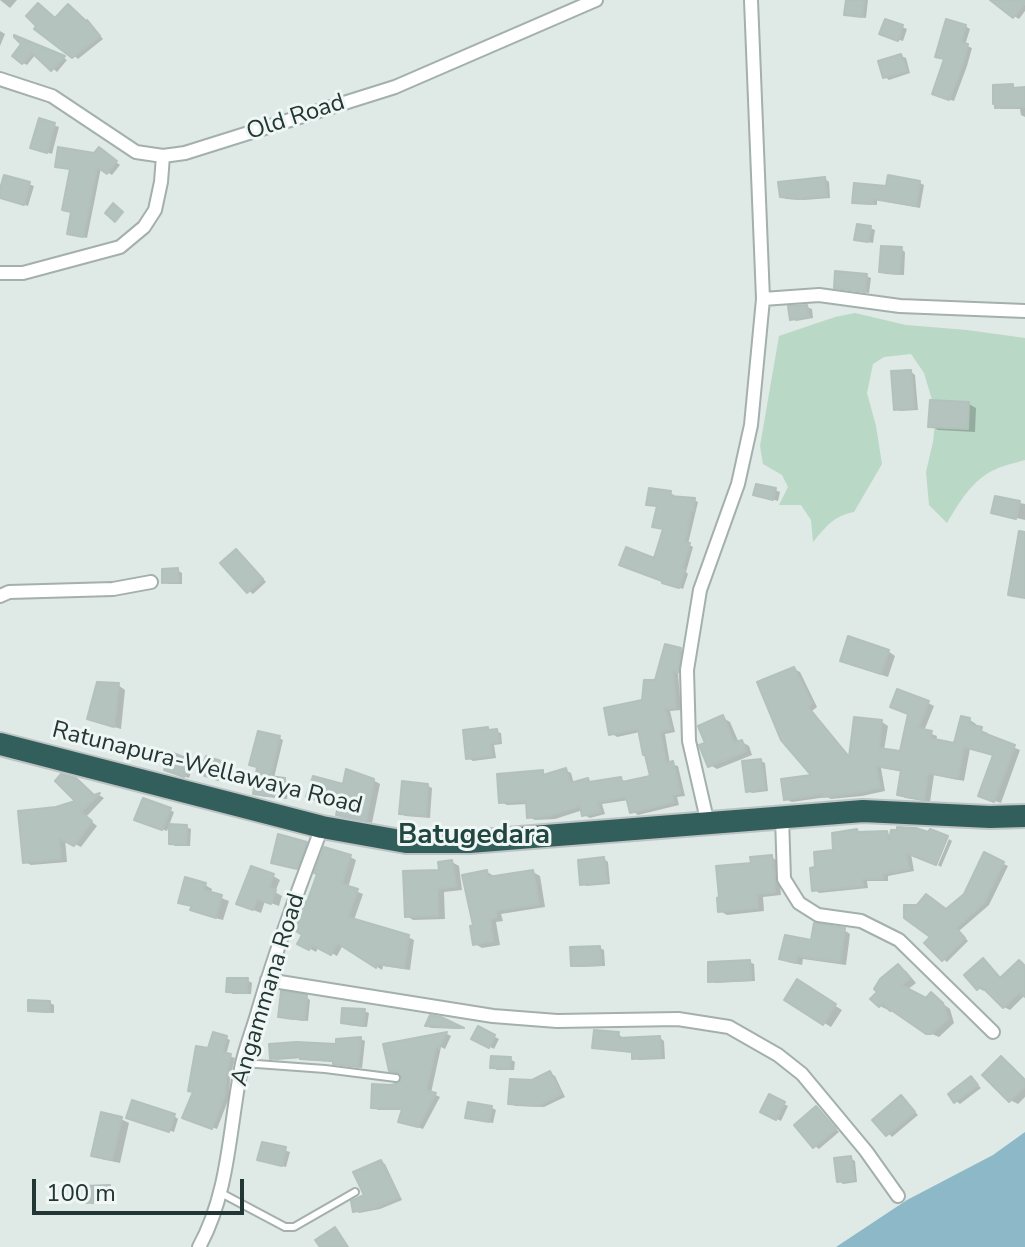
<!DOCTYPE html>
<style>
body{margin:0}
#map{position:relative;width:1025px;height:1247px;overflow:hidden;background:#dfe9e6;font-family:"Nunito Sans",sans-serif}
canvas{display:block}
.scale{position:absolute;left:32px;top:1179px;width:212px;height:36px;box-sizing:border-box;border:4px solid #223734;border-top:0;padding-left:10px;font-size:24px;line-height:28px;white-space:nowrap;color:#223734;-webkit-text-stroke:6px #eff6f3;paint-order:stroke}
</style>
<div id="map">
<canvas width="1025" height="1247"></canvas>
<div class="scale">100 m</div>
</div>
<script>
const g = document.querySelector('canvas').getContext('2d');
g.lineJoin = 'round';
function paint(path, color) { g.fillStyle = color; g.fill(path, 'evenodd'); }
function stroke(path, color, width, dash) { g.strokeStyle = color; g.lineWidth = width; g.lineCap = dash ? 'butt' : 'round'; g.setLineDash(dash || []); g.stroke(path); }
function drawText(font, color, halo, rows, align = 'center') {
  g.font = font + ' "Nunito Sans",sans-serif'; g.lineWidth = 6; g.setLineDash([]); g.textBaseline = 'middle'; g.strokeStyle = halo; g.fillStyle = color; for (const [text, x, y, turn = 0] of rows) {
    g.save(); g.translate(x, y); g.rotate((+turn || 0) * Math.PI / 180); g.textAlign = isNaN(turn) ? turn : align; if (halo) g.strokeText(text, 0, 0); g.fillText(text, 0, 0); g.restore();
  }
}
const green = new Path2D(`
 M855,313L906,325L967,330L1025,338V460C1015,463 1004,465 994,470C972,480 959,503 947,523L929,505L926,472L933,442L936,413L924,373L911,354L884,357L873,364L867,393L876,426L882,464L854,512C833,516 826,527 813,542L811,520L801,505H779L788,487L782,475L763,464L760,446L779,336L835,317Z`);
const water = new Path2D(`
 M1025,1132V1247H836L907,1200L993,1155Z`);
const shadow = new Path2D(`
 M0,0H17L10,8Z
 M848,0H868L866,18L850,16L846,14Z
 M1002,0H1019L1025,5V11L1019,19L1014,16Z
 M56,20L87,22L103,39L78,59L39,26Z
 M886,21L907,29L903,41L886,36Z
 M965,26L970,29L965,45L972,48L967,66L954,101L938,96L946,60L937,56Z
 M0,31L5,34L0,46Z
 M20,40L64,58L67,60L57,72L36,54L27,65L23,63L24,44Z
 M901,56L906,58L910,73L889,80L885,77Z
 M1013,86L1017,89H1025V117L1021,115L1020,109H1001L997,107Z
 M40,121L59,127L52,154L37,149Z
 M103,152L120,165L112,175L101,168L87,238L73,235L69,233L73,213L64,209L72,170L57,166Z
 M6,177L34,186L28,206L0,196Z
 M825,179L829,182L830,198L804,200L786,199L782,196Z
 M920,183L924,185L920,208L877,200V205L859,204L854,202L887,188Z
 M870,228L875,230L873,243L856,239Z
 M901,249L905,252L904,275L885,274L881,271Z
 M866,276L871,278L869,293L840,289L836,287Z
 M807,307L812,309L813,318L796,321L792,318Z
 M911,372L915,375L918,410L900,411L896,409Z
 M969,404L976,408L975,432L938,430L930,425Z
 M775,490L780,492L778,501L756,494Z
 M670,493L674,495V498L694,500L698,502L688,544L693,547L686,572L688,574L683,589L668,584L655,561L664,529L654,526L659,507L648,504Z
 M996,498L1025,504V520L993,512Z
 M241,554L266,582L253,594L249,591Z
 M177,570L182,573V584H168L164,582Z
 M681,650L686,654L683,674L678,673L681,710L670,711L675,732L665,734L670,764L678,766L685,796L677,797L679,805L638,815L632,811L629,800L602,804L605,814L590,818L584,815L583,810L555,819L535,820L529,817L528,804L507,805L501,802L542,772L548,776L565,770L571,773L574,784L588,780L593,783L621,779L627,783L652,777L640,732L617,737L611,733L644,702Z
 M888,651L895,656L888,677L849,664L842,660Z
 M794,669L800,672L817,707L812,711L851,758L882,722L888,726L884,750L902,753L928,703L934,706L924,731L937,736L936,741L956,745L970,720L976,724L975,728L988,733L987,737L1020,750L1001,803L986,798L995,756L970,749L964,781L934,775L930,802L905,798L899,794L903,772L881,768L885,791L862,796L831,799L827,797L792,802L785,799L815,776Z
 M118,685L125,690L121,729L97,722L89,718Z
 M723,718L730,722L739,743L742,742L749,746L752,755L717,769L710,765L708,744Z
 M488,729L501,733L502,744L494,745L496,758L473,761L468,758Z
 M279,738L283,740L274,778L289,782L287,799L260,796L255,793Z
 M761,761L765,763L768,791L752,793L748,790Z
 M190,762L194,764L189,778L171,772Z
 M223,764L227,767L222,781L206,775Z
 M373,780L380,784L372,823L344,818L338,814L340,807L309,796Z
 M428,786L432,788L430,818L405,816L401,813Z
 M99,795L104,798L86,817L97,826L81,847L65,839L67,862L31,865L25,862L57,809Z
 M170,810L174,812L167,831L141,822Z
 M186,827L191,829L190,846H175L171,843Z
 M887,833L911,854L914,871L888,876V881H867L868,888L819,893L814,889L835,852Z
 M949,839L952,841L941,867L938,865Z
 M306,844L310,846L301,870L278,864Z
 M985,855L1008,866L989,905L959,931L968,941L947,962L943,959L918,907L947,911L966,895Z
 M350,857L356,860L348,888L363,894L354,920L408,937L414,940L410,970L383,966L382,970L343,945L337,956L319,946L316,952L300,943Z
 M771,857L778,861L781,895L763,897L764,911L727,915L720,911L753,864Z
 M604,859L608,862L610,884L586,886L582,883Z
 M452,862L459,866L462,890L444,892L445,919L413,920L407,916L441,872Z
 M487,872L494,876L533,872L540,876L545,907L501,914L503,921L496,922L500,945L482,948L475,944V927Z
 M273,876L280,880L275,892L282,896L279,906L265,901L261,913L246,907Z
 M205,885L212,889L211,894L229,901L223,920L200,914L193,909V908L181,902Z
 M844,930L850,934L846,965L803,959L802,965L788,962L782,958L813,942Z
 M600,948L604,950L605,966L578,967L573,965Z
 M983,961L989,964L1002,979L1019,962L1025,966V995L1010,1010L1004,1007L987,989L984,991L978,988Z
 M749,962L754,964L755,981L715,983L710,980Z
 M898,967L906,971L916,983L907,990L926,1000L931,995L950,1009L954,1023L939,1037L927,1032L890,1008L888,1010L880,1006L873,999Z
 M247,980L252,983L251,994H233L228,991Z
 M797,982L842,1010L831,1027L786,1000Z
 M306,997L310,1000L308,1021L285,1019L280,1016Z
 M50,1003L54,1005V1013L34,1012L30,1010Z
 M364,1011L369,1013L367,1027L348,1025L343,1022Z
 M441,1019L462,1029L431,1028L427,1026Z
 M479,1029L499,1039L494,1049L474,1038Z
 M447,1034L451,1036L445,1049L441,1047L431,1093L440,1097L423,1129L400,1121L403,1110H378L373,1107L404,1080L402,1074L390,1070L386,1046Z
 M618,1034L622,1037V1040L660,1038L664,1041L665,1059L639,1060L634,1057V1053L599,1049L594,1047Z
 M226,1038L230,1040L226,1055L235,1058L230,1079L229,1098L217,1129L186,1117L194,1093L190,1090L209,1051Z
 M361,1039L365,1041L362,1068L340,1065L334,1062L307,1060L303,1058L276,1060L272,1058L337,1046L338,1041Z
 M510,1059L515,1062L514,1070H497L492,1067Z
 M1001,1059L1009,1063L1025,1079V1097L1018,1104L1010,1100Z
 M550,1073L555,1076L565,1097L544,1107L515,1106L511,1103L532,1082Z
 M971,1079L981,1088L960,1104L956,1101Z
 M770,1097L788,1106L781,1121L763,1112Z
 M905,1100L918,1115L892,1137L875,1120Z
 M492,1108L496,1110L493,1123L471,1119L467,1117Z
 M816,1109L821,1111L839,1132L819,1149L815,1146Z
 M174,1116L178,1119L174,1132L133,1119Z
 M121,1119L129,1123L120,1163L101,1159L93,1155Z
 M263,1144L290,1152L286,1167L264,1161Z
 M850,1158L855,1161L857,1182L843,1184L839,1181Z
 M381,1162L385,1164L402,1200L380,1209L359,1213L355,1210L366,1196Z
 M110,1187L114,1189L115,1203L92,1204L87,1202Z`);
const building = new Path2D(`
 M846,0H864L862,17L844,15Z
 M990,0H1025V3L1013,18Z
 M38,3L55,18L68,4L86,21L87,20L100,36L72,58L34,29L36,26L26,16Z
 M885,19L903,25L898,41L879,34Z
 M946,19L966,25L961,42L968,44L963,64L949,100L932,94L944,59L935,57Z
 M14,35L65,56L51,71L32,53L22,64L12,56L21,44L14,37Z
 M901,54L907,71L883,78L878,61Z
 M1013,84V88L1025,87V107L995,108V104H993V85Z
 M39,118L55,123L47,153L30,148Z
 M58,147L94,153L99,147L117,161L107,174L97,167L83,237L67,234L71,212L62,210L70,169L55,167Z
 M4,175L30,182L24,205L0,198V189Z
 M888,175L920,181L916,206L873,199V204L852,203L854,183L886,186Z
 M825,177L827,196L798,199L780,197L778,182Z
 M113,203L123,212L115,222L105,213Z
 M857,224L871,226L868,242L854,240Z
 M881,246L902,247L899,274L879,272Z
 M835,271L867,274L865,292L834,288Z
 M807,305L809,317L790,320L788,306Z
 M911,370L914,408L894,410L891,371Z
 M930,400L969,402L968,429L928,427Z
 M756,484L776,488L773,500L753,495Z
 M649,488L671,491L670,496L695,498L693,511H691L685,542L690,543L682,569L685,570L679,588L662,583V581L619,565L626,547L654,558L663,529L652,527L657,506L646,505Z
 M995,496L1020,501L1016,519L991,513Z
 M1019,531L1025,532V598L1008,595Z
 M236,549L263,579L247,593L220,563Z
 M178,568L179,582L162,583V569Z
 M848,636L889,650L881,674L840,661Z
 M665,644L681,648L678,672L673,671L676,708L665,709L671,729L660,732L666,763L673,761L680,793L672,795L674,802L630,813L626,797L598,802L600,812L582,816L580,806L548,816L527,818L526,801L499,803L497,774L543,770V775L566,768L570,783L588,778L589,782L621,777L622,782L650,776L645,755H643L638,729L609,735L604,708L642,700L644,680H655Z
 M794,667L812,703L808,707L849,757L854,717L882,720L879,748L900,751L908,714L890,707L897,689L929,701L918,728L932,731L930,738L954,743L961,716L970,718L969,724L982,727L981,732L1015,745L994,802L978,796L993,755L964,747L958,779L928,773L924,800L897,795L901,770L876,766L880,788L855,793L823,797L822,794L784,800L781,779L811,775L781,740L757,682Z
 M97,682L119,683L114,727L87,719Z
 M723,715L734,743L742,740L746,751L708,767L699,745L705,743L698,726Z
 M488,727V730L497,729L499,742L490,743L492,756L466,759L463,730Z
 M258,731L280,736L270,776L285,778L283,798L253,794L257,767L249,765Z
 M171,752L191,760L184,777L164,770Z
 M206,756L224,762L218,780L199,774Z
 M761,759L765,789L746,792L742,761Z
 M346,769L374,779L366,821L336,815L338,806L306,797L313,776L343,784Z
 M61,774L76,778L94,795L100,793L81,812L92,821L74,846L59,838L61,859L23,863L18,811L56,807L75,801L55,781Z
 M402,781L428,784L426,816L399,814Z
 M143,798L171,808L162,830L134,820Z
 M169,824L187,825L186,845L169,844Z
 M897,827L916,828L928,832L930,829L948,836L936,865L906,853L909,869L883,874V879H862L863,886L812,891L810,868L815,867L814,852L833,850L832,833L857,829L858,832L887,831L889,841L891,830H897Z
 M278,834L307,842L297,869L271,863Z
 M324,847L351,855L342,884L358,889L348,917L409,935L404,968L377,964L376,968L337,943L331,955L312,945L309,950L297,944L302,935L294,930L301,909L305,901L307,902L317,874L314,873Z
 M984,852L1004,862L984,903L956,928L965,938L942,961L924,943L930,937L904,918V905H917L926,894L946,909L964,894Z
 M772,855L775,892L757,894L758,908L718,912L717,898L719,897L716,866L751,863L750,857Z
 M604,857L607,882L580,885L578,860Z
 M452,860L456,886L438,889V916L405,917L403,871L439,870L438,862Z
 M251,866L274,874L269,888L276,890L271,904L257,899L253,910L236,904Z
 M487,870L488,877L533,870L539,904L495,911L497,917L490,919L493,941L473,945L470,926L473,925L462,875Z
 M185,877L206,883L204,890L222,895L216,918L190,910L192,906L178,903Z
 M814,923L845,928L840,962L797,956L796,963L779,959L785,935L811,940Z
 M600,946L601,965L571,966L570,947Z
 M983,958L1000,978L1019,960L1025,966V997L1019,993L1003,1008L981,986L977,990L964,975Z
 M750,960L751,980L708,982V962Z
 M898,964L910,978L901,985L926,998L931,992L943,1003L948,1019L931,1034H926L891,1010L890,1011L883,1003L879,1007L870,999L877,992L874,989L880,979Z
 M227,978H248L247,993L226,992Z
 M797,979L836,1004L823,1025L784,1000Z
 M281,991L307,995L304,1020L278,1017Z
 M28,1000L50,1001V1012L28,1011Z
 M342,1008L365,1009L363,1026L341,1023Z
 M430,1015L441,1017L464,1028L425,1026Z
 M478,1026L495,1035L489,1048L471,1039Z
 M594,1030L619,1032L618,1038L660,1036L661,1057L632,1059V1052L592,1048Z
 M213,1032L227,1036L223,1052L231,1054L226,1076L225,1095L212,1129L182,1118L193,1092L188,1091L196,1046L208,1048Z
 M447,1032L439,1048L436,1046L426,1090L436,1093L418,1127L398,1122L402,1109L371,1108L372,1084L391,1085L399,1083L402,1080L399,1073L389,1071L383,1044Z
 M361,1037L358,1067L333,1064V1061L300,1059V1056L270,1059L269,1044L297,1042L336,1044V1039Z
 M491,1056L511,1057L510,1069L490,1068Z
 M1001,1056L1025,1080V1086L1009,1102L982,1075Z
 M550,1071L561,1094L538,1106L508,1104L510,1079L532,1080Z
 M971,1076L978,1085L954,1103L948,1094Z
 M769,1094L785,1102L776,1120L760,1112Z
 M901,1095L915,1112L886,1136L872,1120Z
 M132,1100L175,1114L169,1132L126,1118Z
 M468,1102L492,1106L489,1122L465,1118Z
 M816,1106L836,1129L813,1148L794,1125Z
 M101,1112L122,1117L112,1160L91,1156Z
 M262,1142L286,1147L282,1166L257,1160Z
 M851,1156L854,1180L837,1182L834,1158Z
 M381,1160L399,1197L375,1208L353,1212L351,1201L364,1195L353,1172Z
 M110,1185L111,1201L86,1203L85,1186Z
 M335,1227L348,1247H320L315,1240Z`);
const lane = new Path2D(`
 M243,1063L325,1069L396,1078
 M221,1193L285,1227H294L355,1192`);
const street = new Path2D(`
 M0,79L52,96L136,152L163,156L185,153L395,87L596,0
 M0,273H23L120,247L144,227L155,210L161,182L163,156
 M763,299L819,295L900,306L1025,311
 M0,596L9,592L113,589L151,582
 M782,817L784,879L799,903L818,915L861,921L899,940L993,1032
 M708,824L689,741L687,670L700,590L738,484L751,425L763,299L751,0
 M267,980L493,1016L557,1021L678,1019L729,1027L778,1055L802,1074L866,1151L898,1196
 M199,1247C230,1191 229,1126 242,1064C246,1046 253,1029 258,1011C276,949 299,888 322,827`);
const highway = new Path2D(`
 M0,744L322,827L406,842H469L863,811L990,817L1025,816`);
const streetNames = [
 ["Old Road",296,118,-18],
 ["Ratunapura-Wellawaya Road",207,769,14],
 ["Angammana Road",269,990,-73]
];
const quarterNames = [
 ["Batugedara",474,836]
];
paint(green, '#bad8c6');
paint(water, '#8db8c8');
paint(shadow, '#0003');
paint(building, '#b5c3bf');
stroke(building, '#b3c1bd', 2);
stroke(lane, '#a3b0ad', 10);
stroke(street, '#a3b0ad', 16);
stroke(highway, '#bdc3c2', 26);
stroke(lane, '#fff', 6);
stroke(street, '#fff', 12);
stroke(highway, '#325f5b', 22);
drawText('24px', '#223734', '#eff6f3', streetNames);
drawText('bold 28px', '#214641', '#eff6f3', quarterNames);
</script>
